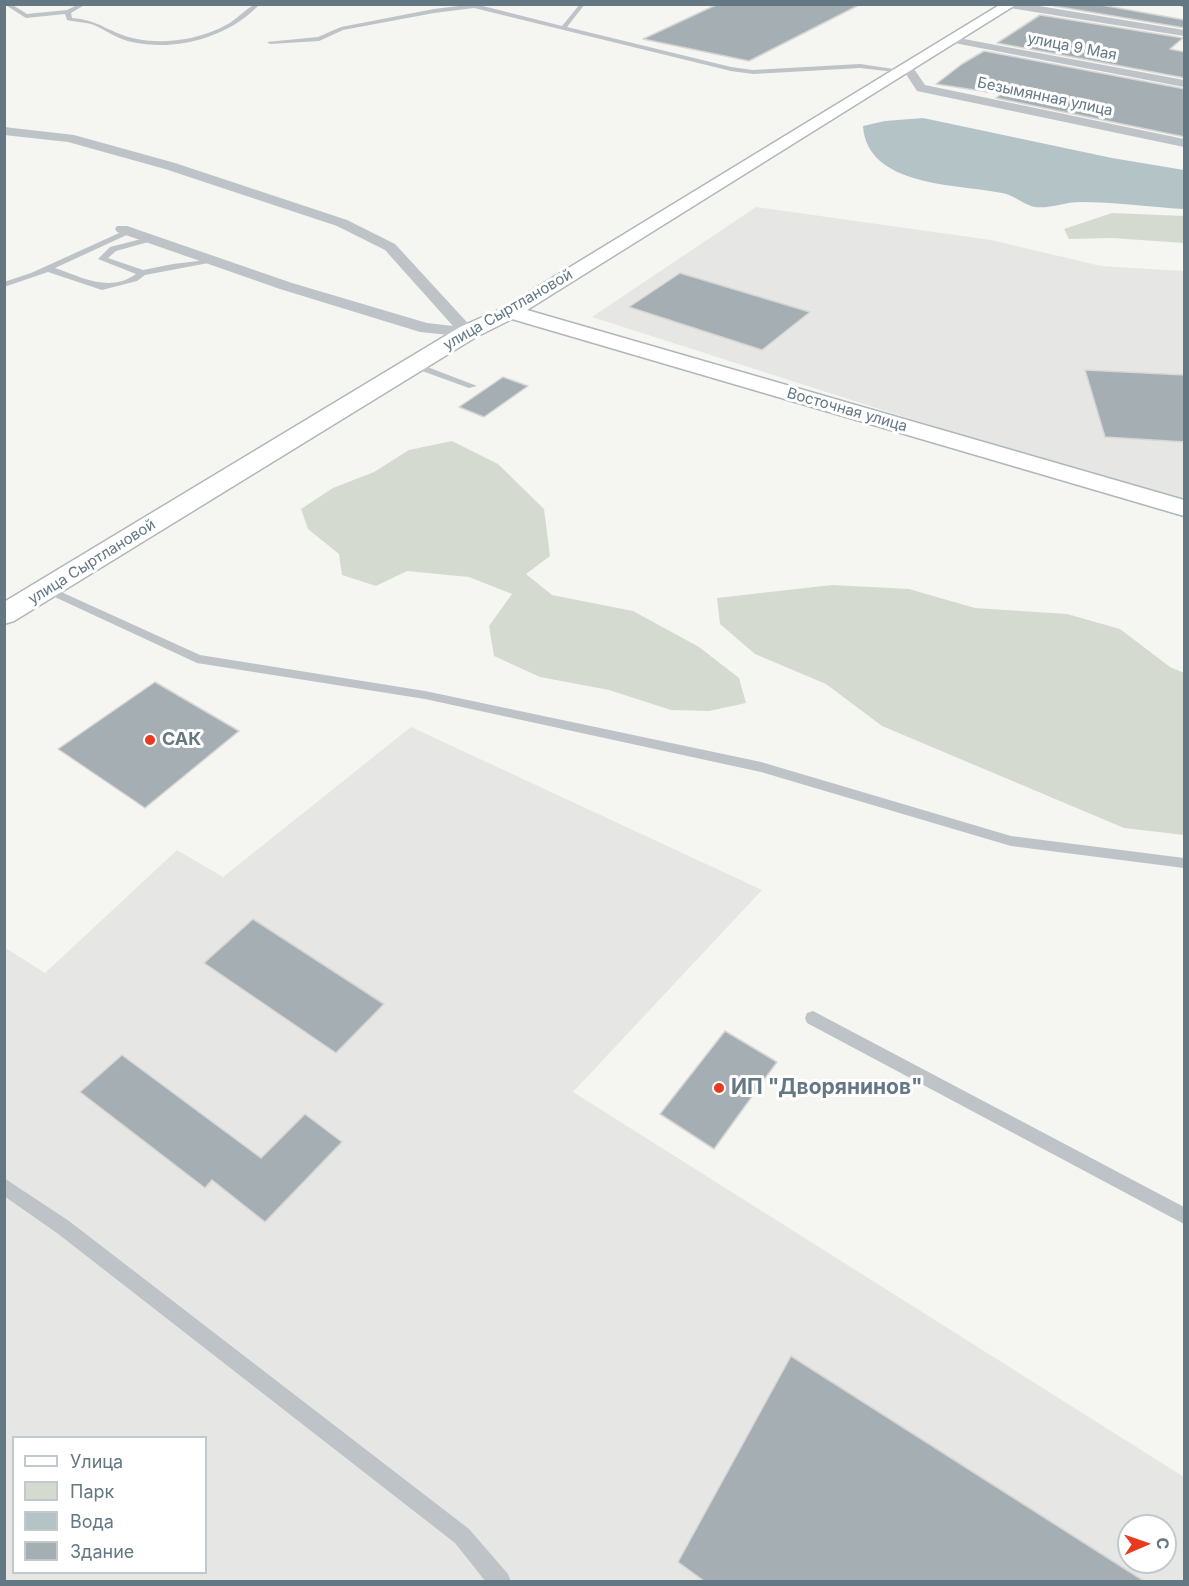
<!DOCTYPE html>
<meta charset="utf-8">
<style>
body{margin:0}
#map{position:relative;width:1189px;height:1586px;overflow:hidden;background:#f5f5f1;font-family:Inter,sans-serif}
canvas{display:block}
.frame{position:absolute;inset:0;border:6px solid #637883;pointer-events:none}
.legend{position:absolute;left:12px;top:1436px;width:195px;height:138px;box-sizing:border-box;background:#fff;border:2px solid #c1c9cd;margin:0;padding:8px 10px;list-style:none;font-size:18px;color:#637883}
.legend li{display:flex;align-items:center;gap:12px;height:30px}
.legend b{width:30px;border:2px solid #c1c9cd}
.north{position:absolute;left:1117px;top:1514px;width:60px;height:60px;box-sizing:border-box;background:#fff;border:2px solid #c1c9cd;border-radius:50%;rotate:88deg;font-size:16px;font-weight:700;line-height:24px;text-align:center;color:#637883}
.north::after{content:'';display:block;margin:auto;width:21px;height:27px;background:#e9391e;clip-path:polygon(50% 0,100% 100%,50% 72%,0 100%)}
</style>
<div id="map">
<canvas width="1189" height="1586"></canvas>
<div class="frame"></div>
<ul class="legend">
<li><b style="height:8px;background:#fff"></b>Улица</li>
<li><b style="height:16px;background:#d5dad0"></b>Парк</li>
<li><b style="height:16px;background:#b4c4c6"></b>Вода</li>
<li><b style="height:16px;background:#a5afb3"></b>Здание</li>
</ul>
<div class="north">С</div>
</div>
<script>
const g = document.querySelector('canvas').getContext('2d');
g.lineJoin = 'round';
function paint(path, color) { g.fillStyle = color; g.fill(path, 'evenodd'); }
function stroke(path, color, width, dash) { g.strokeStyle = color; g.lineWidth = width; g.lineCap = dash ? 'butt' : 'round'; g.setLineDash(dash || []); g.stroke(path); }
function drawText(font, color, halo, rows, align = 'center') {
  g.font = font + ' Inter,sans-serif'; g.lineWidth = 6; g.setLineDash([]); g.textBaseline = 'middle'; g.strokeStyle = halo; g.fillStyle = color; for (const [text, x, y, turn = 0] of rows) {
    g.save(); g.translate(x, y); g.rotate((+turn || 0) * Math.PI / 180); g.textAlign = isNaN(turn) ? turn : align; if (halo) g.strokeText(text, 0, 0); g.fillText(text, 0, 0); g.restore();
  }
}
const built = new Path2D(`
 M756,207L991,240L1101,266L1184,271V500L995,446L592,317Z
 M411,727L762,890L573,1092L1184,1477V1581H5L4,947L45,973L177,850L223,877ZM14,1438H206V1572H14ZM1129,1526H1165V1562H1129Z`);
const green = new Path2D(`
 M1112,213L1184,216V243L1112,238L1069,239L1064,229Z
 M452,441L498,464L544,509L550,556L526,574L552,595L633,611L699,647L739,678L746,703L709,711L671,710L609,690L540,677L494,656L489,626L512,594L469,577L407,571L376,586L342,575L339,554L308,529L301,509L333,488L374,472L409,450Z
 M832,585L909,589L975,608L1067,614L1120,629L1170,667L1184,673V835L1124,828L882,726L826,684L755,654L720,624L717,598Z`);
const water = new Path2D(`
 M923,118L1112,158L1184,170V209C1150,207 1115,202 1080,202C1065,202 1049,209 1035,207C1024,205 1014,195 1002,193C957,184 867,187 863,126L885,121Z`);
const building = new Path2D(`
 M718,4H861L749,61L643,39Z
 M1057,4H1096L1185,20V28L1054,6Z
 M1040,15L1183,38L1170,49L1185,52V78L997,43Z
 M984,51L1185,89V137L996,98L1001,94L936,84L962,64Z
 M680,273L810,312L762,350L629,307Z
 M1085,370L1185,375V442L1105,437Z
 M503,377L528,386L484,417L459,407Z
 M155,682L239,731L145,808L58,749Z
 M253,919L384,1004L336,1053L204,963Z
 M725,1031L777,1062L714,1149L660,1114Z
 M122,1055L261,1158L305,1114L342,1142L265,1222L212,1180L205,1188L80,1092Z
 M791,1356L1144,1581H704L678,1562Z`);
const lane = new Path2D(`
 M4,4H11L27,14L67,10L79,4H86L71,13L72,18C92,20 97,24 115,32C138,43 167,43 191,38C203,35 215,31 226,25C237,20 249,4 260,4C229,37 177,52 132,42C118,39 107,31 94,25C86,22 76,22 67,20L65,14L26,18Z
 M475,4L562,26L580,4H585L567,27L731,67L753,70L860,64L907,71L904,73L860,68L753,74L731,71L474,8L434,13L343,30L319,41L270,44L267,42L318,37L341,27L434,9Z
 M128,229H131V233L55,268C81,277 110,293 136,274L98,259L110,247L149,237H152V241L116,251L108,258L143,270L173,264L215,259L219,261L145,275L137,281L102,290L48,272L4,287V282L31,273Z
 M411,363H417L477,386L469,388L411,367Z
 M48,586L200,655L425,691L761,762L1011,836L1184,858V868L1011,846L761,772L425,699L197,663L44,592L42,590Z
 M813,1011L1184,1207V1224L807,1023L805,1018L807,1013Z
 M4,1178L69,1221L469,1529L508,1574L511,1582H486L455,1543L57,1233L4,1196Z`);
const street = new Path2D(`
 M1027,4L1184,30V36L1010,8L1005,5Z
 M1177,4H1184V8Z
 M953,37L1184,80V87L949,42L947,40Z
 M908,64L912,66L925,85L1184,139V147L917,91L902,68Z
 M4,127L74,135L175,163L347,220L395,244L476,332L468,337L420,332L280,289L117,232L115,229L117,226H127L292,283L427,323L453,326L385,250L337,226L165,169L68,142L4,135Z`);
const secondary = new Path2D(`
 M1001,4H1017L527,310L1184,500V516L512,319L476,337L14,621L4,624V602L460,327L503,308Z`);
const markers = [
 [150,740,6,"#e9391e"],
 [719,1088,6,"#e9391e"]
];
const farStreetnames = [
 ["улица 9 Мая",1072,47,11],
 ["Безымянная улица",1045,97,12],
 ["улица Сыртлановой",508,310,-30],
 ["Восточная улица",847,410,16],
 ["улица Сыртлановой",92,562,-32]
];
const poiNames = [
 ["САК",162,740]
];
const nearPoinames = [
 ["ИП \"Дворянинов\"",731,1088]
];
paint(built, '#e6e6e5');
paint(green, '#d5dad0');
paint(water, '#b4c4c6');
paint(building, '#a5afb3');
stroke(building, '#d6d6d4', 1.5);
stroke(secondary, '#b0b7ba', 3);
paint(lane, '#bdc3c6');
paint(street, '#bdc3c6');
paint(secondary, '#fff');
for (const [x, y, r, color] of markers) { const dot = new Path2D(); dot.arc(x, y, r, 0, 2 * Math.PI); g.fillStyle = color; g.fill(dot); stroke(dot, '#fff', 2); }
drawText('15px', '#637883', '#fff', farStreetnames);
drawText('bold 18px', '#637883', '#fff', poiNames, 'left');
drawText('bold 21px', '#637883', '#fff', nearPoinames, 'left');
</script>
